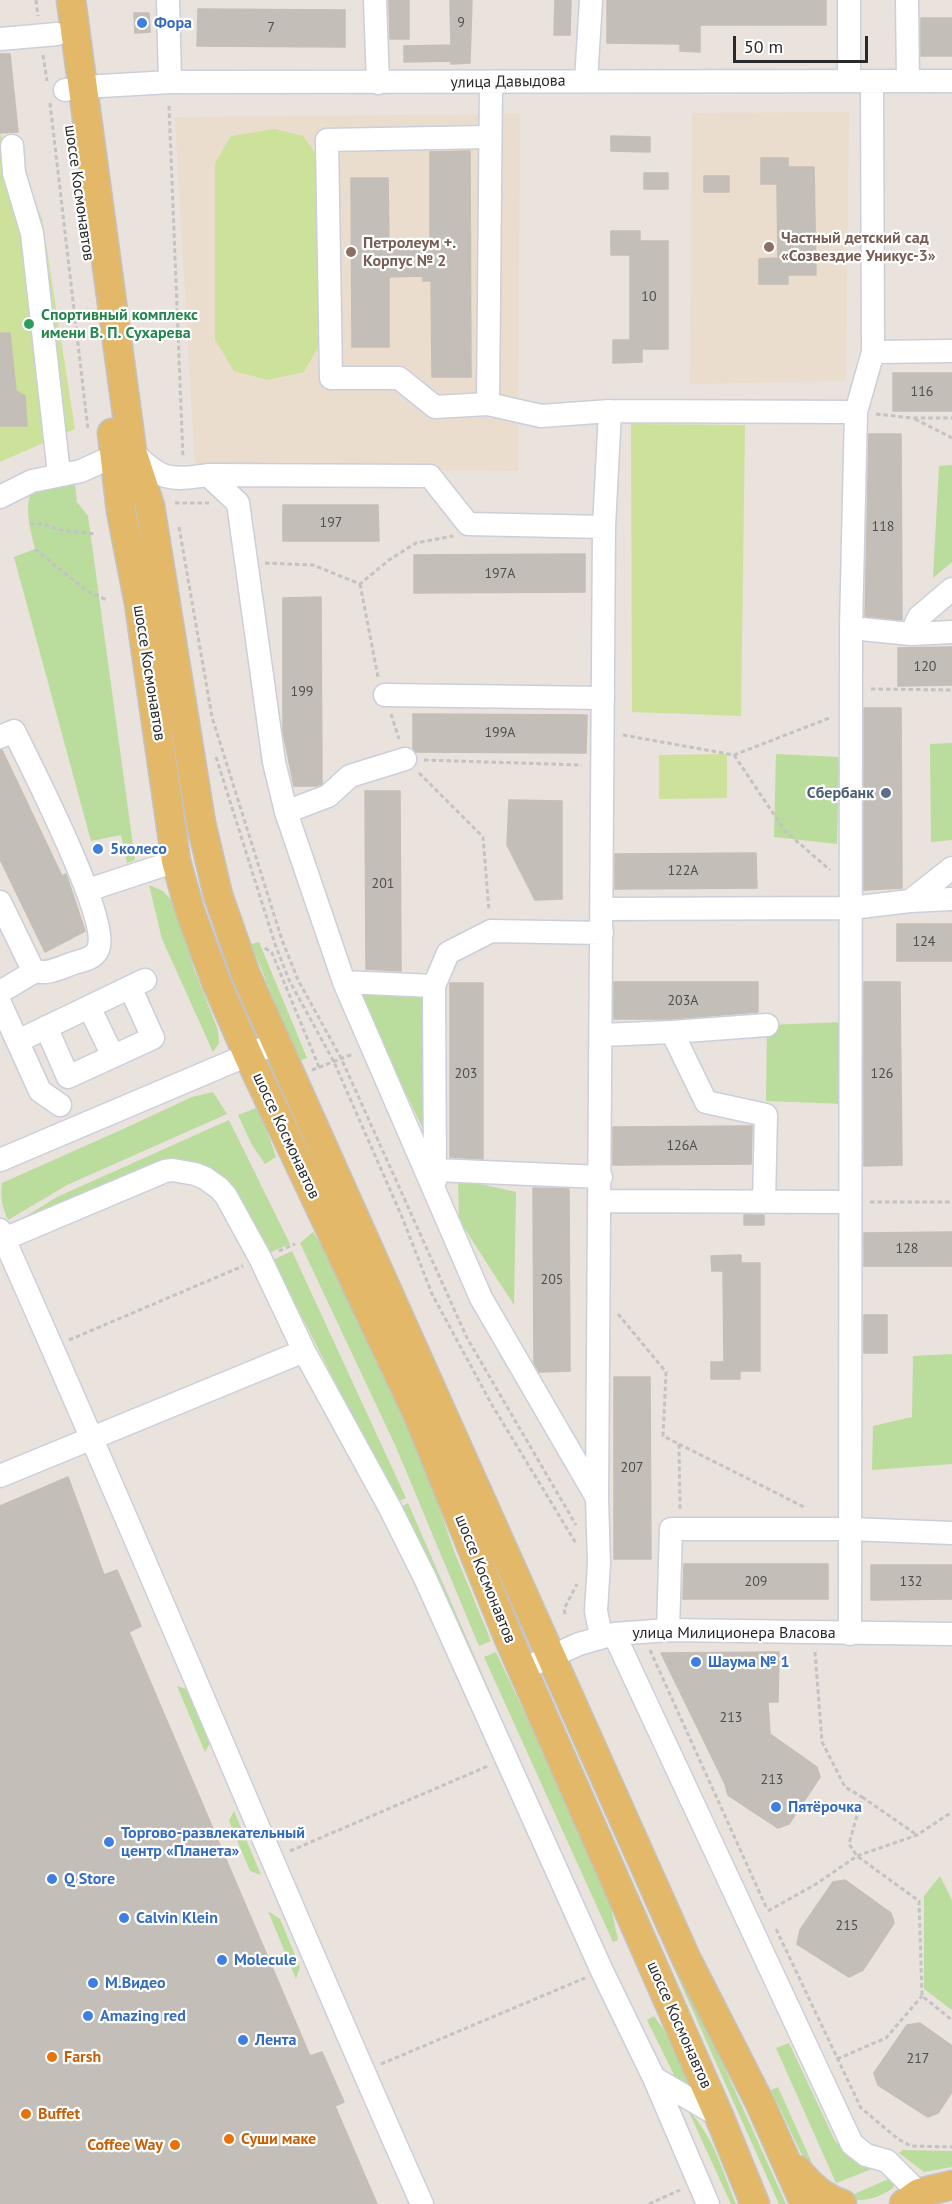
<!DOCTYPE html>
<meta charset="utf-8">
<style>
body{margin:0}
#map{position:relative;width:952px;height:2204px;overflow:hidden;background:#eae2dc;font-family:"PT Sans",sans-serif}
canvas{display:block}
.scale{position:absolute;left:733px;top:36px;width:135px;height:27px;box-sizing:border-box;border:3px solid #292929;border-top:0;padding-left:8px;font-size:18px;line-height:21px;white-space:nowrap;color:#292929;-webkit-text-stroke:4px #fff;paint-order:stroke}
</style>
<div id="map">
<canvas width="952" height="2204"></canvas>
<div class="scale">50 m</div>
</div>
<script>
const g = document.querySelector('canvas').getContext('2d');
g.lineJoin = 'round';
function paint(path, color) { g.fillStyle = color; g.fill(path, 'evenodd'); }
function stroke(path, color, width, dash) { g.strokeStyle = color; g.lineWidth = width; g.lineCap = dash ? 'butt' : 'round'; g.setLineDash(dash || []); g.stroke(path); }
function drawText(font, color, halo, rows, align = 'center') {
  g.font = font + ' "PT Sans",sans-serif'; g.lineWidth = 4.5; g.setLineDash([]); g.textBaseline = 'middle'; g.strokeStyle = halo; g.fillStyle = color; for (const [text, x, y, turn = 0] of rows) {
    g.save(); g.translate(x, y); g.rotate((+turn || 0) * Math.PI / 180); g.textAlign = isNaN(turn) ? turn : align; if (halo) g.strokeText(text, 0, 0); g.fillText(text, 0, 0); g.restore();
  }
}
const education = new Path2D(`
 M849,112L846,381L690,384L692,113Z
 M520,114L518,471L195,467L175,117Z`);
const green = new Path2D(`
 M952,465V562L933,578L939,466Z
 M75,485L77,502L88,516L135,860L127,863L121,835L91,841L14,557L35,549C30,528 24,509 32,488Z
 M952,743V840L931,842L930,744Z
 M776,754L839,757L837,844L774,837Z
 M149,885L163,891L173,902L194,969L218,1030L219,1043L213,1052L162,939Z
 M259,942L307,1058L299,1061L251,944Z
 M358,994L429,998L426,1135Z
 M844,1022L845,1104L766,1101L767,1025Z
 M213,1092L227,1114L67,1185L8,1220C2,1207 0,1196 2,1183L121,1130L192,1097Z
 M259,1107L276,1157L265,1164L252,1145L238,1115Z
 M229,1120L290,1244L269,1253L188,1163L9,1227L57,1197Z
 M458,1179L516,1192L514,1305L459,1220Z
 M313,1232L347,1285L421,1454L454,1551L491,1641L479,1646L396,1447L300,1243Z
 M292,1251L406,1498L396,1502L273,1260Z
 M952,1354V1464L872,1470L873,1426L912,1417L913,1356Z
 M408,1503L517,1754L509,1755L399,1508Z
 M496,1652L607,1889L618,1940L613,1942L484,1657Z
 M551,1683L786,2204H779L547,1684Z
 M177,1686L189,1690L211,1741L205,1752Z
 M234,1811L261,1875L250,1871L229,1821Z
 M940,1876L952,1900V2010L924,1989V1896Z
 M268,1911L280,1919L300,1967L296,1979Z
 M654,2016L686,2061L697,2090L677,2081L647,2020Z
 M789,2043L835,2141L853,2157L874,2161L872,2169L836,2183L776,2048Z
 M778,2087L820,2181L811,2174L771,2090Z
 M688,2110C713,2135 723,2172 736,2204H731Z
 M903,2150L952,2151V2167L924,2172L899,2153Z
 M893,2177L895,2182L893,2188C877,2199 863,2202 843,2199Z`);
const pitch = new Path2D(`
 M275,129L303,136L322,163V340L304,372L268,380L234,371L215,340V163L231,136Z
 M0,134L42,218L75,429L0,462Z
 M631,424L745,425L741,716L632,712Z
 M727,754V798L659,799V755Z`);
const building = new Path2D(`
 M389,0H409V39H390Z
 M450,0H472L470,63L451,64V61L404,62V46L451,45Z
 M555,0H571L570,35H554Z
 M607,0H826V25H700V52L680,51V44L607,43Z
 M198,9L345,10V47L197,46Z
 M134,13H149L150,32L135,33Z
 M921,18H952V56H921Z
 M0,54H10L18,132L0,133Z
 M611,136L650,137V152L611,151Z
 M470,151L471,377H432L431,281H423V276L389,277V347H352L351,178H388L389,247H430V152Z
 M761,158H788V167H814L816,275H788V284H759V259L778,258L777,184H761Z
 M644,173H668V189H644Z
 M704,176H729V192H704Z
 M611,231H640V241H668V349H642V362L613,363V340H630V255H611Z
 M0,333H10L16,391L25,396L27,426H0Z
 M893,373H952V411H893Z
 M869,434H901L902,620L865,616Z
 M283,505H378L379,541H283Z
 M585,554V592L414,593V555Z
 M321,597L322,784L316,786H294L283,732V598Z
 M952,647V685L898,686V648Z
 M864,708H901L902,888L864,890Z
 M413,714L587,715L586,753L416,752L413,748Z
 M0,750H2L62,876L66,874L85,931L45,952L0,859Z
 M365,791H400L401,971L366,969Z
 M509,800L562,801V899L535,900L507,845Z
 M756,853L757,888L615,889V854Z
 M897,924H952V961H897Z
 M614,982H758V1012L671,1019H614Z
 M864,982H900L902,1165L864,1166Z
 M450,983H483V1159L450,1157Z
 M752,1126L751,1164L613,1165V1127Z
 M533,1188L569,1189L570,1371L539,1372L534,1363Z
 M744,1215H764V1225H744Z
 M952,1232V1266H864V1233Z
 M741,1255V1263H760V1371H740V1379H711V1362H724L723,1271H712L711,1256Z
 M864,1315H887V1353H864Z
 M614,1377H650L651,1559H614Z
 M68,1477L104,1575L117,1570L136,1614L141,1626L129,1632L310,2056L322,2052L344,2102L335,2106L377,2204H0V1506Z
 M684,1564H828V1599H683Z
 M871,1565H952V1599L871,1600Z
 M779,1652L778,1702H768L770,1734L817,1767L820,1777L789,1824L778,1828L728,1795L725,1784L661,1653Z
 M845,1880L891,1913L894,1923L863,1970L849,1977L797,1944L800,1930L833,1882Z
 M920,2023L952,2046V2092L938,2113L928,2117L878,2085L874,2073L907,2025Z`);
const path = new Path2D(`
 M36,0L38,16
 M43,55L47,81
 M50,103L88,430
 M169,106L183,458
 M876,414L913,418H952
 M915,419L952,438
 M175,503H209
 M30,524H42L61,530L95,534
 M179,527L212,717L282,940L298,980L341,1058L467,1338L576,1525
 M35,549L87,591L107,600
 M265,563L313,565L360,584L389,560L416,543L453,536
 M360,584L378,677
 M871,689L952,690
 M391,714L399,739
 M623,735L734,755L832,717
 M734,755L785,831L830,870
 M216,757L275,944L289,980L334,1062L402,1217L432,1294L492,1405L577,1545
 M424,760L582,765
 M419,773L483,837L489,911
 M265,948L272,953L319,1067
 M312,1070L353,1054
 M870,1202H952
 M279,1251L295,1244
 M618,1314L666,1372L663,1436L679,1444L680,1509
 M69,1340L243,1266
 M679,1444L806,1508
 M565,1614L564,1609L577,1584
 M650,1650L767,1909
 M815,1652L822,1742L845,1787L862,1797L849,1844L857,1856L919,1901L922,1996L952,2020
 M862,1797L917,1835
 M290,1851L488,1766
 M768,1911L816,1884L857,1856L917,1835L952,1812
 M776,1929L861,2108L898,2139L911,2146L952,2147
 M837,2059L886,2038L922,1996
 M381,2064L585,1978
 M649,2204L680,2190`);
const minor = new Path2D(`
 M168,0L170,82
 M375,0L378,83
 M907,0L908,80
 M0,39L57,34
 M586,81L591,0
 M849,81V0
 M65,90L84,87L170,82L952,81
 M489,137L327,140L331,378H399L435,407L488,404L491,83
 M12,146L14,173L32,233L59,474
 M873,352L952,351
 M488,404L541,416L610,411
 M208,475L430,476L468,524L604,527
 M0,497L32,481L81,471L116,455L132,451C160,480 169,481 208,475L238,503L274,762L286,812L344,982L481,1298L597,1498L599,1563L596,1611L601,1636
 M851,628L911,634L952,632
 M911,634L919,617L952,589
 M385,695L603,698
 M0,737L14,731C32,768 107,914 99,946C97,958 84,960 74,963C62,967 48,975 35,971L31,966L0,902
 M286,812L328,796L350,776L405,759
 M88,890L176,861
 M910,901L952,899
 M602,909L851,908L910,901L952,868
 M344,982L434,986
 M0,992L35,971
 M0,1003L40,1091L60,1105
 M89,1007L113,1056
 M46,1027L68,1077L153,1038L130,987
 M672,1032L767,1025
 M602,1035L672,1032L706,1102L766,1115L764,1202
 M18,1041L145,980
 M0,1160L276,1043
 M435,1170L601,1177
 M435,1181L434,986L448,953L491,931L602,933
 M601,1201L850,1202
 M0,1230C145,1553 278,1881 422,2204
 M4,1239L165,1171L173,1170L195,1174L205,1178L219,1188L226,1196L260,1258L304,1351L390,1508L425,1578L602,1971L654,2078L708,2204
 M0,1476L304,1351
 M597,1496L604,527L610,411L856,412
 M668,1630L671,1529H850L952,1533
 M614,1634L852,2144L866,2155L887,2161L919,2193
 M850,1634L851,628L856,412L873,352L872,81
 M523,1669L579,1644L614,1634L668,1630L952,1634
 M654,2078L719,2116`);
const major = new Path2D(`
 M71,0L132,451L150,506L201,823L218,895L246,975L686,1958L760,2103L805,2204
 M112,433L121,511L139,603L176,861L190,911L216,982L248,1055L418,1415L509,1639L719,2116L755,2204
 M797,2170C811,2186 822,2197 842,2204
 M904,2204L919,2193L952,2185`);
const markers = [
 [142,23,6,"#3f7fe0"],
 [769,247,6,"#8d6e63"],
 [351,252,6,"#8d6e63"],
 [29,324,6,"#2e9e5b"],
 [886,793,6,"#5c6f8a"],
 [98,849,6,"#3f7fe0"],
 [696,1662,6,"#3f7fe0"],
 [776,1807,6,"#3f7fe0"],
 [109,1842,6,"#3f7fe0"],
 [52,1879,6,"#3f7fe0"],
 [124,1918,6,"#3f7fe0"],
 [222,1960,6,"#3f7fe0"],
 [93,1983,6,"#3f7fe0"],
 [88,2016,6,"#3f7fe0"],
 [243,2040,6,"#3f7fe0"],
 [52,2057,6,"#e8710a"],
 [26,2114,6,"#e8710a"],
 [229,2139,6,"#e8710a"],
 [175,2145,6,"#e8710a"]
];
const numberNames = [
 ["9",461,23],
 ["7",271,28],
 ["10",649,297],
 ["116",922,392],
 ["197",331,523],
 ["118",883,527],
 ["197А",500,574],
 ["120",925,667],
 ["199",302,692],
 ["199А",500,733],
 ["122А",683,871],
 ["201",383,884],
 ["124",924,942],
 ["203А",683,1001],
 ["203",466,1074],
 ["126",882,1074],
 ["126А",682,1146],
 ["128",907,1249],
 ["205",552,1280],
 ["207",632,1468],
 ["209",756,1582],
 ["132",911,1582],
 ["213",731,1718],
 ["213",772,1780],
 ["215",847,1926],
 ["217",918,2059]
];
const shopNames = [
 ["Фора",154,23],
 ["5колесо",110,849],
 ["Шаума № 1",708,1662],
 ["Пятёрочка",788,1807],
 ["Торгово-развлекательный",121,1833],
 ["центр «Планета»",121,1851],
 ["Q Store",64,1879],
 ["Calvin Klein",136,1918],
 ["Molecule",234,1960],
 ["М.Видео",105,1983],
 ["Amazing red",100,2016],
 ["Лента",255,2040]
];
const streetNames = [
 ["улица Давыдова",508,82,-1],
 ["шоссе Космонавтов",79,193,82],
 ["шоссе Космонавтов",149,673,81],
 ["шоссе Космонавтов",286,1136,65],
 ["шоссе Космонавтов",485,1579,68],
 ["улица Милиционера Власова",734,1633],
 ["шоссе Космонавтов",679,2025,66]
];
const educationNames = [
 ["Частный детский сад",781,238],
 ["«Созвездие Уникус-3»",781,256],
 ["Петролеум +.",363,243],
 ["Корпус № 2",363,261]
];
const leisureNames = [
 ["Спортивный комплекс",41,315],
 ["имени В. П. Сухарева",41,333]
];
const serviceNames = [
 ["Сбербанк",874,793]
];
const foodNames = [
 ["Farsh",64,2057],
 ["Buffet",38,2114],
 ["Суши маке",241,2139],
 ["Coffee Way",163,2145,"right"]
];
paint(education, '#eaddcd');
paint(green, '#badc9d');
paint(pitch, '#cce29a');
paint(building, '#c3beb8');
stroke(building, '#c5beb6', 1.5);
stroke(minor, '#cbcfda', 25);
stroke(major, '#c3c3c3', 31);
stroke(path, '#c3c3c3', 3, [4.5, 3]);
stroke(minor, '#fff', 22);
stroke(major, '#e3b868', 28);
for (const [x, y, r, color] of markers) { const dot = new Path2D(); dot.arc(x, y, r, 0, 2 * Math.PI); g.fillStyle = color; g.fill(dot); stroke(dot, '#fff', 2); }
drawText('14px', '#504e4d', null, numberNames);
drawText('bold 16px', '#366cbe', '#fff', shopNames, 'left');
drawText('16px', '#292929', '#fff', streetNames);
drawText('bold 16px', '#785e54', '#fff', educationNames, 'left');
drawText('bold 16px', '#27864d', '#fff', leisureNames, 'left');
drawText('bold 16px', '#4e5e75', '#fff', serviceNames, 'right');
drawText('bold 16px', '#c56008', '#fff', foodNames, 'left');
</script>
